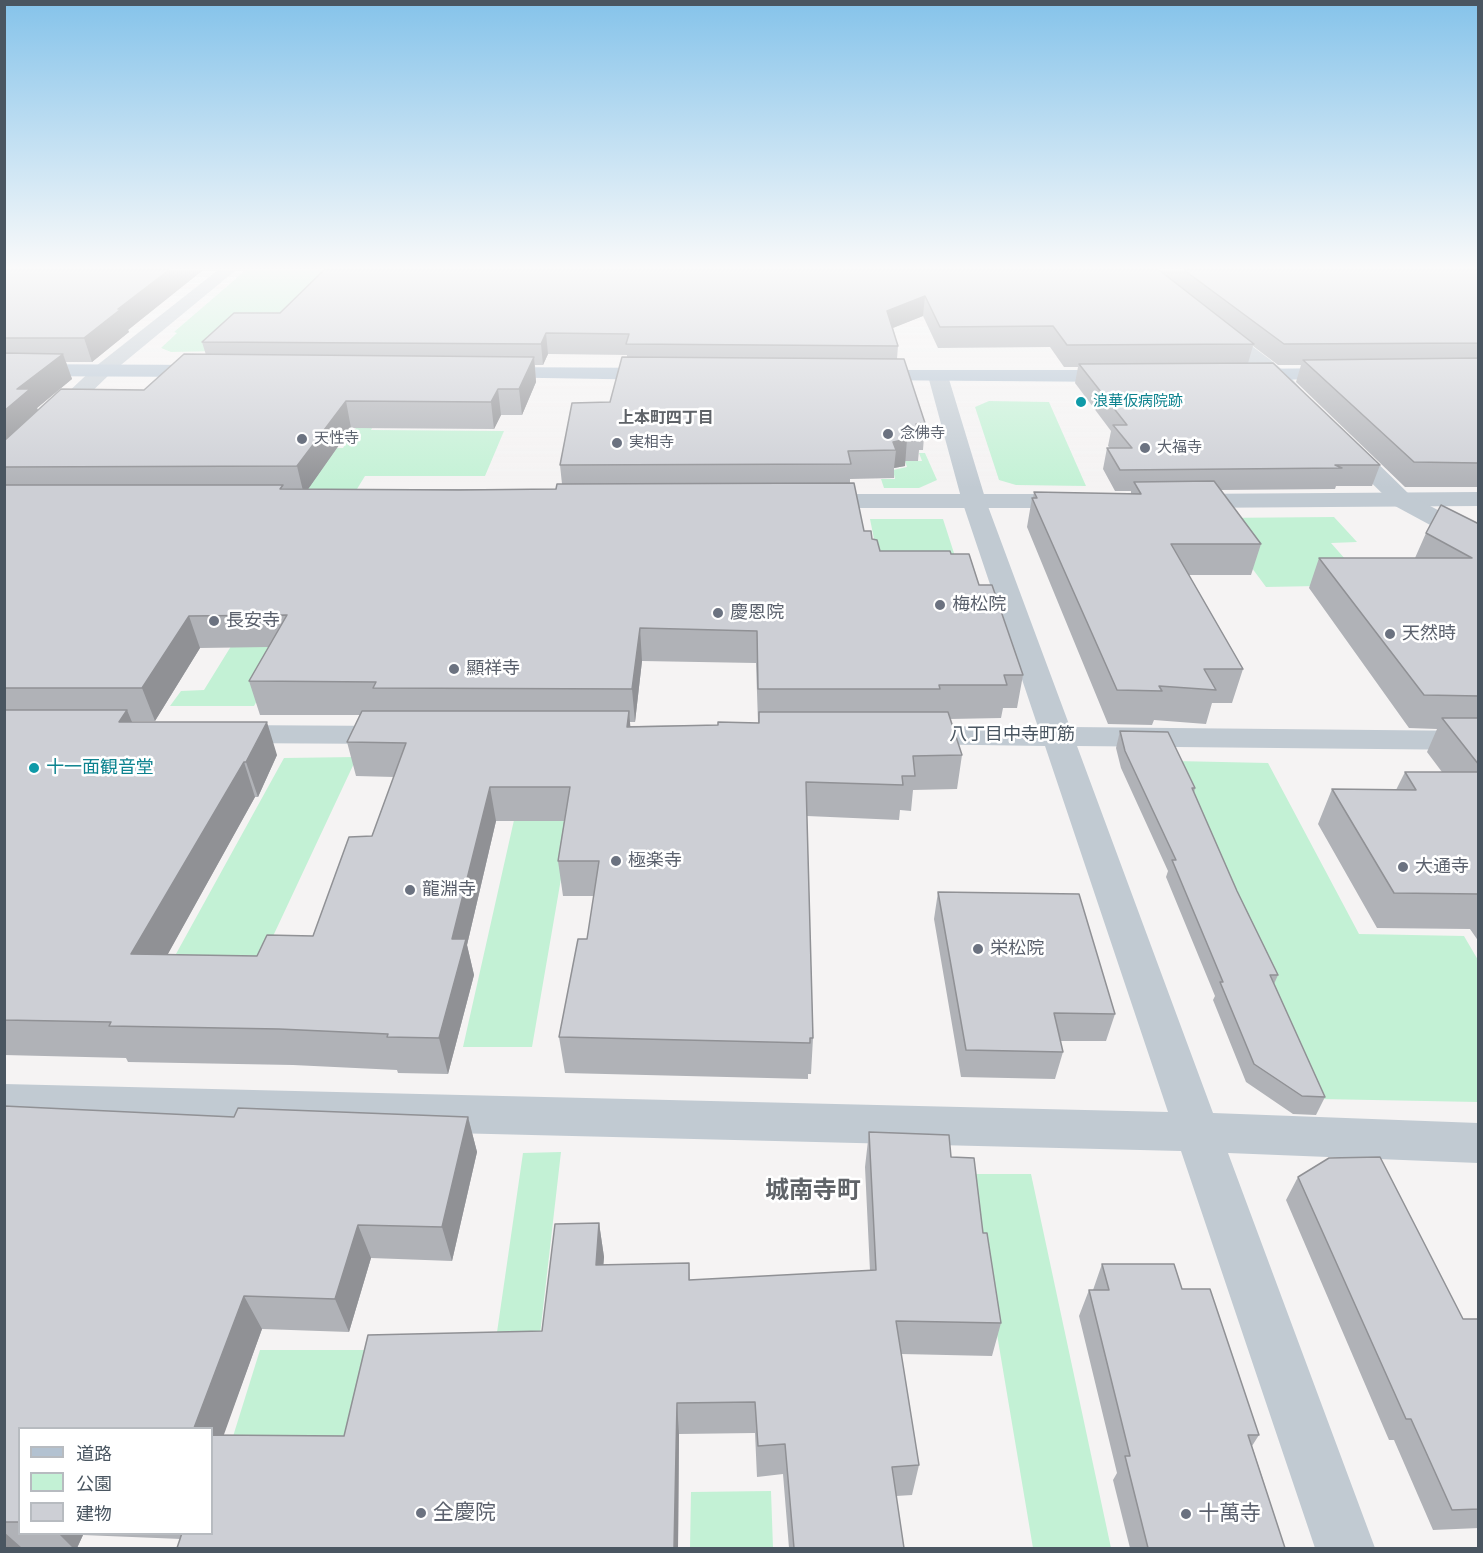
<!DOCTYPE html>
<meta charset="utf-8">
<style>
body{margin:0}
#map{position:relative;width:1483px;height:1553px;overflow:hidden;background:#f5f3f3;font-family:Figtree,"Noto Sans JP",sans-serif}
canvas{display:block}
.frame{position:absolute;inset:0;border:6px solid #4a5661;pointer-events:none}
.legend{position:absolute;left:18px;top:1427px;width:195px;height:108px;box-sizing:border-box;background:#fff;border:2px solid #b7bbc0;margin:0;padding:8px 10px;list-style:none;font-size:18px;color:#4a5661}
.legend li{display:flex;align-items:center;gap:12px;height:30px}
.legend b{width:30px;border:2px solid #b7bbc0}
</style>
<div id="map">
<canvas width="1483" height="1553"></canvas>
<div class="frame"></div>
<ul class="legend">
<li><b style="height:8px;background:#b3c2d1"></b>道路</li>
<li><b style="height:16px;background:#c3f1d5"></b>公園</li>
<li><b style="height:16px;background:#cdcfd5"></b>建物</li>
</ul>
</div>
<script>
const g = document.querySelector('canvas').getContext('2d');
g.lineJoin = 'round';
function paint(path, color) { g.fillStyle = color; g.fill(path, 'evenodd'); }
function stroke(path, color, width, dash) { g.strokeStyle = color; g.lineWidth = width; g.lineCap = dash ? 'butt' : 'round'; g.setLineDash(dash || []); g.stroke(path); }
function drawText(font, color, halo, rows, align = 'center') {
  g.font = font + ' Figtree,"Noto Sans JP",sans-serif'; g.lineWidth = 5; g.setLineDash([]); g.textBaseline = 'middle'; g.strokeStyle = halo; g.fillStyle = color; for (const [text, x, y, turn = 0] of rows) {
    g.save(); g.translate(x, y); g.rotate((+turn || 0) * Math.PI / 180); g.textAlign = isNaN(turn) ? turn : align; if (halo) g.strokeText(text, 0, 0); g.fillText(text, 0, 0); g.restore();
  }
}
const green = new Path2D(`
 M246,270H343L282,332L218,351L171,352L161,348L177,333L174,332Z
 M391,395L371,430L504,431L485,476H365L357,489H228L327,448H343L359,423Z
 M989,401L1049,402L1086,486L1016,485L999,480L975,407Z
 M919,453H925L937,480L919,488H884L881,479H895L893,470L907,467L905,461H922Z
 M1334,517L1357,542L1331,543L1368,585L1266,587L1215,518Z
 M870,519H943L962,578L882,579Z
 M294,635L254,706H170L181,691L204,690L233,643Z
 M357,757L259,966L171,963L284,758Z
 M1175,761L1268,763L1359,934L1464,936L1478,960V1102L1320,1099Z
 M523,780H578L532,1047H463Z
 M561,1152L538,1352L494,1353L523,1153Z
 M970,1174H1031L1111,1548H1033Z
 M260,1350H370L345,1446H230Z
 M771,1491L773,1548H690L691,1492Z`);
const minor = new Path2D(`
 M1478,492V506L1183,508L1175,506L1171,501L1175,496L1183,494Z
 M814,494H1075L1083,496L1087,501L1083,506L1075,508H814L806,506L802,501L806,496Z`);
const tertiary = new Path2D(`
 M218,270H236L110,374L12,469L4,471V452L96,366Z
 M1216,323L1222,324C1247,344 1286,367 1304,393L1301,397H1287L1210,332L1207,328L1210,324Z
 M938,370L945,372L948,376L986,501L1070,727L1478,731V750L1077,746L1213,1113L1478,1123V1163L1228,1153L1375,1548H1315L1181,1151L4,1122V1084L1168,1112L1045,746L910,744L899,742L894,735L899,728L910,726L1038,727L962,501L928,376L931,372Z
 M1345,438L1353,439L1411,496L1478,531V548L1469,546L1395,506L1337,449L1334,444L1337,439Z
 M226,725L394,726L405,728L410,735L405,742L394,744L226,743L215,741L210,734L215,727Z`);
const primary = new Path2D(`
 M4,364L211,365L218,367L220,371L218,375L211,377L4,376Z
 M490,367L664,368L671,370L674,374L671,378L664,380L483,377L481,373L483,369Z
 M1342,368L1349,370L1352,374L1349,378L1240,381L1233,379L1230,375L1233,371L1240,369Z
 M865,370H1123L1130,372L1133,376L1130,380L1123,382L858,380L855,376L858,372Z`);
const wall = new Path2D(`
 M4,270H203L128,330L129,332L92,362H66L72,379L37,408L38,410L144,390L206,355L202,342L280,313L324,270H1479V487H1405L1296,382L1301,365H1278L1253,346L1248,363L1380,465L1372,486H1336L1335,489L1221,490L1261,544L1251,575H1189L1243,669L1232,703H1212L1206,724L1154,720L1152,725L1108,724L1027,527L1032,498H1033L1034,492L1131,494V491H1115L1103,469L1107,448H1110L1108,446L1111,431L1075,383L1078,367H1064L1050,347L938,348L923,316L893,328L898,346L897,359L925,423L923,450H919L918,461H905V466L894,468V478L850,479V483L864,531L872,539L880,551L951,554L979,585L1023,675L1017,708H1003L1001,718L950,719L962,755L957,789L913,790L911,811L900,810L899,820L807,816L813,1038L811,1074H808V1079L565,1073L559,1037L587,939L594,896H563L558,861L564,821H496L467,945L474,975L448,1074L398,1073L397,1070L293,1065L128,1062L126,1058L4,1055ZM548,354L627,355V357L610,402L560,465L562,484L556,489H308L351,428L494,429L501,415H522L536,382L535,365H543ZM269,647L249,681L260,715H360L347,742L356,776L394,777L372,836L313,936L257,956L167,955L255,797H258L277,755L132,722L131,721H155L200,648ZM642,661L756,663L758,722L759,723L718,725L630,726V722H635Z
 M1479,524V942L1470,929L1377,928L1318,824L1332,789L1396,790L1405,772H1442L1427,752L1437,729L1409,728L1309,588L1319,558H1415L1426,533Z
 M1120,731L1195,788L1194,793L1237,891L1278,975L1274,984L1325,1097L1316,1115L1293,1114L1246,1082L1213,1000L1215,996L1166,877L1168,871L1121,768L1116,748Z
 M938,892L1115,1014L1106,1041H1060L1063,1052L1055,1079L961,1077L934,919Z
 M4,1106L234,1117L238,1108L468,1117L477,1152L452,1261L371,1258L349,1332L262,1329L223,1435L344,1436L368,1335L542,1331L555,1224L599,1223L604,1257L603,1265L689,1263L690,1280L870,1271L865,1167L869,1132L949,1135L951,1157L974,1158L983,1233H987L1001,1323L992,1356L901,1354L919,1465L912,1495L896,1496L904,1548H789L783,1474L757,1477L755,1433L679,1434L678,1548H177L181,1539L83,1535L77,1548H4ZM20,1428H212V1533H20Z
 M1298,1177L1463,1319H1479V1528L1433,1530L1394,1440H1389L1286,1200Z
 M1102,1264L1182,1289L1259,1435L1252,1446L1285,1548H1130L1113,1480L1117,1473L1079,1316L1089,1290H1093Z`);
const shadedWall = new Path2D(`
 M169,270H203L128,330L129,332L92,362L84,338L118,309Z
 M925,296L923,316L885,331L887,311Z
 M546,333L548,354L543,365L541,344Z
 M63,354L72,379L37,408L40,415L4,448V411L17,389Z
 M534,357L536,382L522,415L519,389Z
 M498,389L501,415L494,429L491,402Z
 M346,401L351,428L304,495L297,466Z
 M907,439L905,466L894,468L896,450L893,442Z
 M189,616L200,648L155,721L142,688Z
 M640,628L642,661L635,722L632,689Z
 M127,710L141,744L119,722Z
 M629,711L632,745L627,727Z
 M267,722L277,755L258,797L246,762Z
 M244,762L255,797L148,990L131,954Z
 M490,787L496,821L467,945L474,975L448,1074L439,1038L452,939Z
 M468,1117L477,1152L452,1261L442,1227Z
 M599,1223L604,1257L601,1299L596,1265Z
 M358,1225L371,1258L349,1332L335,1299Z
 M244,1296L262,1329L213,1465L212,1464V1428H194Z
 M677,1403L679,1434L678,1548H674Z
 M4,1532L22,1548H4Z
 M58,1533H82L83,1535L77,1548H73Z`);
const building = new Path2D(`
 M4,270H169L118,309H121L84,338H4Z
 M324,270H1159L1254,344L1067,345L1053,326L940,327L925,296L887,311L898,346L626,344L629,334L546,333L541,344L202,342L234,313H280Z
 M1184,270H1479V343L1284,344Z
 M4,353L63,354L17,389H30L4,411Z
 M184,354L534,357L519,389H498L491,402L346,401L297,466L4,467V441L61,389L144,390Z
 M622,357L904,359L925,423L916,424L920,433L905,434L907,439L893,442L896,450L848,451L851,464L560,465L572,403L610,402Z
 M1479,358V463L1414,462L1303,360Z
 M1273,363L1380,465H1335L1342,468L1120,470L1107,448H1132L1113,425H1127L1079,364Z
 M1214,481L1261,544H1171L1243,669H1204L1216,690L1159,686L1162,691L1117,690L1032,498H1037L1034,492L1141,494L1134,482Z
 M854,483L864,531H871L872,539L877,540L880,551H950L951,554H969L979,585H992L1023,675H1004L1007,685H939L940,689H758L757,631L640,628L632,689L373,688L376,682L249,681L287,615L189,616L142,688H4V485H283L280,489L459,490L556,489L557,484Z
 M1441,505L1479,524V696L1424,695L1319,558H1472L1426,533Z
 M4,710H127L119,722H267L246,762H244L131,954L257,956L267,935L313,936L349,837L372,836L406,743L347,742L362,711H629L627,727L718,725V722L759,723V712H948L962,755L913,756L915,776H902L903,785L806,782L813,1038H810V1043L559,1037L578,939H587L599,861H558L570,787H490L452,939H466L439,1038L387,1037L388,1034L279,1029L109,1026L111,1022L4,1020Z
 M1442,718H1479V765Z
 M1120,731L1168,732L1195,788H1192L1237,891L1278,975H1270L1325,1097L1302,1096L1254,1064L1220,982H1223L1172,860H1176L1125,751Z
 M1405,772H1479V894L1394,893L1332,789L1416,790Z
 M938,892L1079,894L1115,1014L1054,1013L1063,1052L966,1050Z
 M4,1106L234,1117L238,1108L468,1117L442,1227L358,1225L335,1299L244,1296L194,1428H20V1522H4Z
 M869,1132L949,1135L951,1157L974,1158L983,1233H987L1001,1323L896,1321L919,1465L892,1467L904,1548H794L785,1444L758,1446L755,1402L677,1403L674,1548H177L182,1533H212V1435L344,1436L368,1335L542,1331L555,1224L599,1223L596,1265L689,1263V1280L876,1270Z
 M1380,1157L1463,1319H1479V1509L1452,1510L1411,1419H1406L1298,1177L1329,1158Z
 M1102,1264H1174L1182,1289H1210L1259,1435H1248L1285,1548H1148L1125,1456H1130L1089,1290H1109Z`);
const markers = [
 [1081,402,6,"#0f9aa8"],
 [888,434,6,"#6b7280"],
 [302,439,6,"#6b7280"],
 [617,443,6,"#6b7280"],
 [1145,448,6,"#6b7280"],
 [940,605,6,"#6b7280"],
 [718,613,6,"#6b7280"],
 [214,621,6,"#6b7280"],
 [1390,634,6,"#6b7280"],
 [454,669,6,"#6b7280"],
 [34,768,6,"#0f9aa8"],
 [616,861,6,"#6b7280"],
 [1403,867,6,"#6b7280"],
 [410,890,6,"#6b7280"],
 [978,949,6,"#6b7280"],
 [421,1513,6,"#6b7280"],
 [1186,1514,6,"#6b7280"]
];
const farCulturenames = [
 ["浪華仮病院跡",1093,402]
];
const farWorshipnames = [
 ["念佛寺",900,434],
 ["天性寺",314,439],
 ["実相寺",629,443],
 ["大福寺",1157,448]
];
const farNeighbourhoodnames = [
 ["上本町四丁目",666,418]
];
const worshipNames = [
 ["梅松院",952,605],
 ["慶恩院",730,613],
 ["長安寺",226,621],
 ["天然時",1402,634],
 ["顯祥寺",466,669],
 ["極楽寺",628,861],
 ["大通寺",1415,867],
 ["龍淵寺",422,890],
 ["栄松院",990,949]
];
const streetNames = [
 ["八丁目中寺町筋",1012,735]
];
const cultureNames = [
 ["十一面観音堂",46,768]
];
const nearWorshipnames = [
 ["全慶院",433,1513],
 ["十萬寺",1198,1514]
];
const nearNeighbourhoodnames = [
 ["城南寺町",813,1191]
];
paint(green, '#c3f1d5');
paint(minor, '#c1cad2');
paint(tertiary, '#c1cad2');
paint(primary, '#b3c2d1');
paint(wall, '#b0b2b7');
paint(shadedWall, '#909195');
paint(building, '#cdcfd5');
stroke(building, '#909195', 1.5);
const sky = g.createLinearGradient(0, 0, 0, 488);
sky.addColorStop(0, '#85c3ea');
sky.addColorStop(0.55, '#fafafa');
sky.addColorStop(1, '#fafafa00');
g.fillStyle = sky;
g.fillRect(0, 0, 1483, 488);
for (const [x, y, r, color] of markers) { const dot = new Path2D(); dot.arc(x, y, r, 0, 2 * Math.PI); g.fillStyle = color; g.fill(dot); stroke(dot, '#fff', 2); }
drawText('15px', '#0d838f', '#fff', farCulturenames, 'left');
drawText('15px', '#5b616d', '#fff', farWorshipnames, 'left');
drawText('bold 16px', '#5f6368', '#fff', farNeighbourhoodnames);
drawText('18px', '#5b616d', '#fff', worshipNames, 'left');
drawText('18px', '#4a5661', '#fff', streetNames);
drawText('18px', '#0d838f', '#fff', cultureNames, 'left');
drawText('21px', '#5b616d', '#fff', nearWorshipnames, 'left');
drawText('bold 24px', '#5f6368', '#fff', nearNeighbourhoodnames);
</script>
